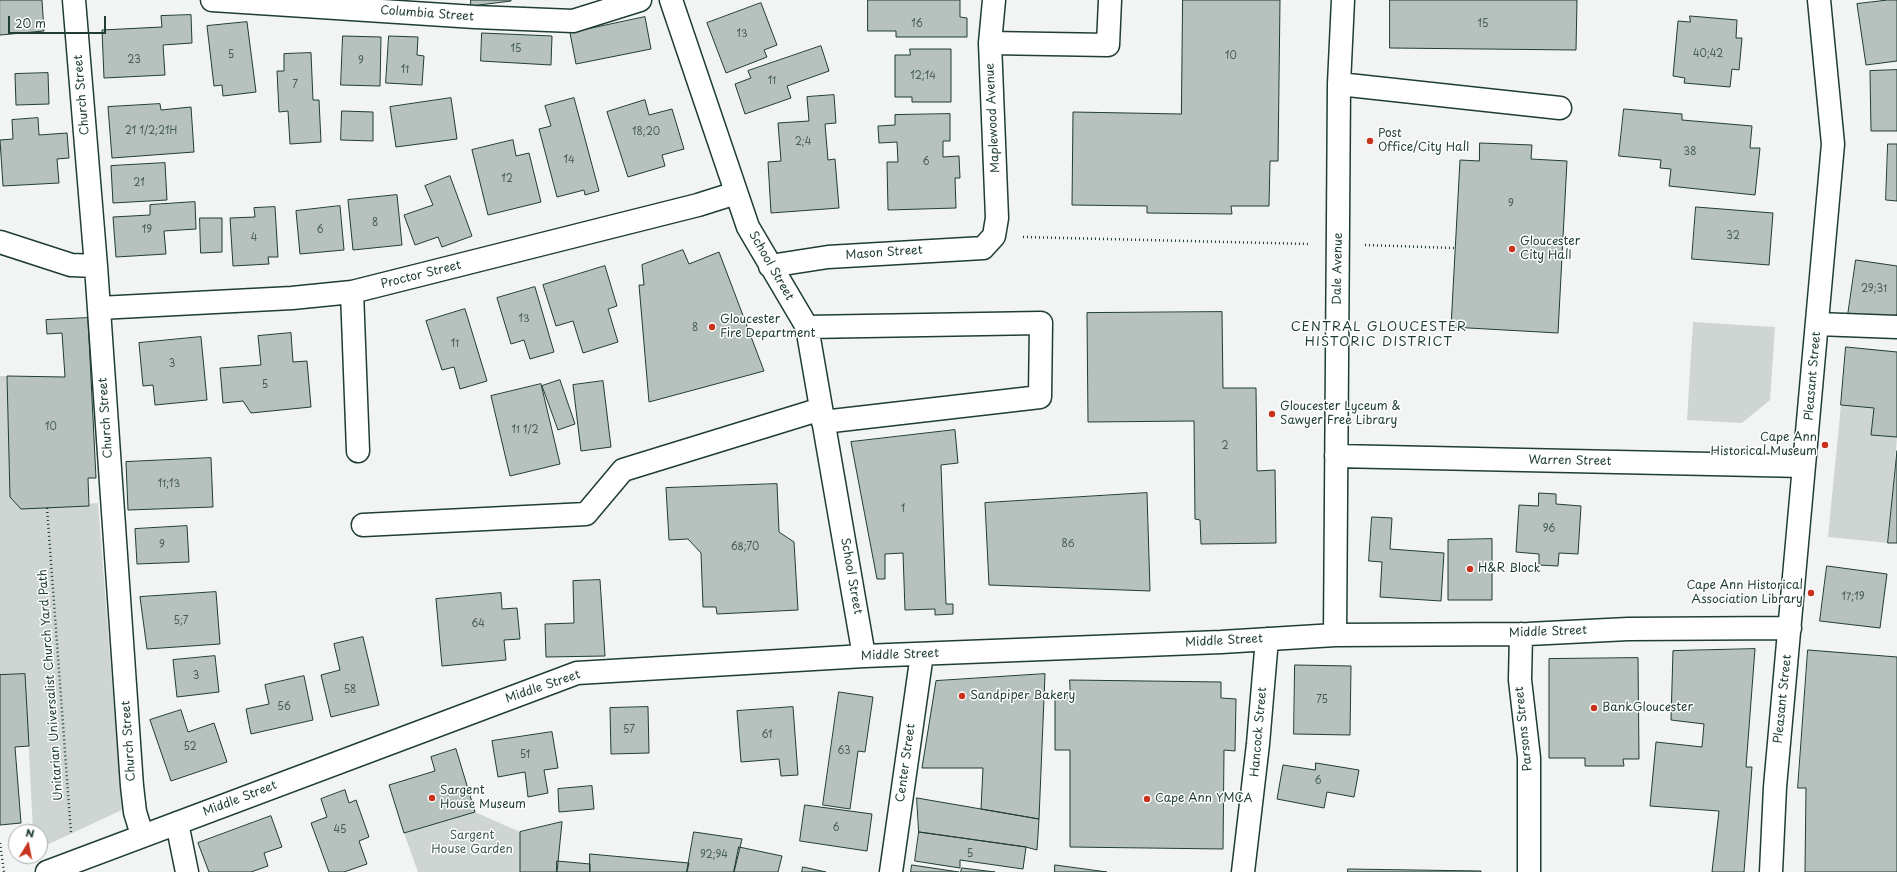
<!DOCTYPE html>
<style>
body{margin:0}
#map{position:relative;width:1897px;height:872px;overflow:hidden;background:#f2f3f3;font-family:"Playpen Sans",sans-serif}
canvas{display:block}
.north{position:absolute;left:8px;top:824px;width:40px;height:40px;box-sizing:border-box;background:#fff;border:1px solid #a5b1ae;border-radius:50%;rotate:10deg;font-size:11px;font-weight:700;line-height:16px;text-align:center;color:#1f3d34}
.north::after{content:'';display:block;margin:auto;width:14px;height:18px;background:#c8321e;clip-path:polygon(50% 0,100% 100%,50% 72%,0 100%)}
.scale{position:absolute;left:8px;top:16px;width:98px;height:18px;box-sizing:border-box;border:2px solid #1f3d34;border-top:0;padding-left:5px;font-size:12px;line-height:14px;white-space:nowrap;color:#1f3d34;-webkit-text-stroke:3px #fff;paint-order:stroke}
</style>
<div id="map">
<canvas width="1897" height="872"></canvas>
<div class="north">N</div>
<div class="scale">20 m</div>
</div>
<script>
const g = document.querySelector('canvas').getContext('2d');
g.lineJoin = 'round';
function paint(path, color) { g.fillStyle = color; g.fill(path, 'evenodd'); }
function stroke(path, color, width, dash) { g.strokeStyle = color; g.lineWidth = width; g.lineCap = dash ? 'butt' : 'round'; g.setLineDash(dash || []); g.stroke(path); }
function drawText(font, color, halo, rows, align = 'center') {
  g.font = font + ' "Playpen Sans",sans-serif'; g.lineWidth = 3; g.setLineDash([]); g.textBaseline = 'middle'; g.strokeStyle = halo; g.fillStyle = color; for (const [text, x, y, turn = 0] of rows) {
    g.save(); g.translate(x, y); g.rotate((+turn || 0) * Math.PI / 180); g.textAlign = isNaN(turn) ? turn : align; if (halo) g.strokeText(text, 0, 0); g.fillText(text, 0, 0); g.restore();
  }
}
const green = new Path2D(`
 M1693,322L1775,327L1770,400L1742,423L1687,420Z
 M0,376H7L10,497L22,509L98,503L122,810L40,848V832H33L25,674L0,675Z
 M1841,405L1874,408L1872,435L1897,437L1888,543L1828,537Z
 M475,812L520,832V872H418L404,833Z`);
const building = new Path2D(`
 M0,0H42L44,31L0,35Z
 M471,0H511V1L471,6Z
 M868,0H960V17L967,18V37H896V31H868Z
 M1183,0H1280L1278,161H1270L1269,206H1231L1232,214L1147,213V206L1072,205L1073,112L1181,114Z
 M1390,0H1577L1576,50L1390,48Z
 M1888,0H1897V61L1866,65L1857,4Z
 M761,3L777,45L764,50L767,57L726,73L707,23Z
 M191,15L192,43L163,45L165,75L104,78L102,30L162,27L161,16Z
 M1690,16L1737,20L1736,38H1742L1739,70L1732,69L1730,87L1684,83L1685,78L1673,76L1678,21L1690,22Z
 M645,17L651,49L576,64L570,33Z
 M247,22L256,92L223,96L222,85L214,86L207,26Z
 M482,33L552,36L551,65L481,61Z
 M343,36L381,37L380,86L341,85Z
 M389,36L418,37L417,55L424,56L422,85L386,83Z
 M821,46L829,71L787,86L791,98L745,114L735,84L751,78L748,71Z
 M910,49H951V102H912V97H895V55H910Z
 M311,53L313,100H319L321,142L290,144L288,111L279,112L277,71H284V54Z
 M1897,70V131H1871L1870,71Z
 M48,73L49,104L16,105L15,74Z
 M834,95L836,123L825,124L828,160L835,159L839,208L771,213L768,162L781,161L778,123L809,121L807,97Z
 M451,98L457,139L396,147L390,107Z
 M574,98L599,191L585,195L584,190L557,197L539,129L551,126L545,106Z
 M645,100L649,115L672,109L684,149L662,155L665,166L628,177L607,112Z
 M160,104L161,110L191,107L194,152L112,158L108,107Z
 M1624,109L1682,114V120L1752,126L1750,148H1760L1755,195L1669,186L1671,169L1660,168L1661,160L1619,156Z
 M342,111L373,112V141L341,140Z
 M950,114V141H943V157L959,156L960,178H955L956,208L888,210L887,162H898L897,142L879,143L878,126L895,125V115Z
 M38,118L39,135L67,133L69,158L57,159L59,183L3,186L0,140L13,139L12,120Z
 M513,140L516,156L529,153L541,202L488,215L472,150Z
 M1480,143L1532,145L1531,159L1567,161L1558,333L1451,327L1460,160L1479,161Z
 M1888,144H1897V201L1886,200Z
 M165,163L167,200L113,203L111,166Z
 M450,176L472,236L442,247L438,237L415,245L404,215L433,205L425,186Z
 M397,195L402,245L353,250L348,200Z
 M195,202L196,229L164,231L166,254L116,257L113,217L150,215V205Z
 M340,206L344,250L300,254L296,211Z
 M275,207L278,257H268L269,264L233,266L230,218L255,217L254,208Z
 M1696,207L1773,213L1769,265L1692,259Z
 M200,218H222V252L201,253Z
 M683,250L689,264L719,252L764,371L649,402L639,285H644L642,265Z
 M1856,260L1897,266V313L1895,323L1848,315Z
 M605,266L617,306L608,309L618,342L583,353L573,321L556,326L543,285Z
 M535,287L554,352L530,359L524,340L511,344L497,298Z
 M465,309L487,381L460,389L454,367L442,370L426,321Z
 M1222,312L1223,388H1256L1257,471L1275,470L1276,543L1201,544L1200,520L1195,519L1194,421L1088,422L1087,313Z
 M88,318L96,478H88L89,506L21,509L10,497L7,376L65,377L62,333L47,334L46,320Z
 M291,333L293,362L307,361L311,407L251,413L243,401L223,403L220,368L261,365L258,336Z
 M201,337L207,400L155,405L153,385L143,386L139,343Z
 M1846,347L1897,352V437L1871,435L1874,408L1841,405Z
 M560,380L575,424L558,430L542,386Z
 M603,381L611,447L581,451L573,385Z
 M541,384L560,464L510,476L491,396Z
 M955,430L958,463L941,465L946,604H953V614L935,615V609L905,610L903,553L885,554V579H877L851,442Z
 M1897,451V543H1888Z
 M211,458L213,507L128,510L126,462Z
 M777,484L779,532L794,542L798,610L717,614L716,607H703L701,553L688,539L669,540L666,488Z
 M1147,493L1150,591L989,585L985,503Z
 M1539,493L1556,494V504L1581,506L1578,554L1559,553L1558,566L1539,565V554L1516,552L1519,505L1538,506Z
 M1372,517L1392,518L1390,549L1444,553L1441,601L1380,597L1382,562L1369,561Z
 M187,526L189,562L137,564L135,529Z
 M1492,539V600H1448V540Z
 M1827,566L1887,574L1880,628L1820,621Z
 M600,580L605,656L546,657L545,624L574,623L573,581Z
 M216,592L220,644L147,649L140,597Z
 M501,593L502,609L517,608L520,639L504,640L506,660L442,666L436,599Z
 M363,637L379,705L331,717L321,675L340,670L334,644Z
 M1755,649L1746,767H1752L1744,872H1712L1719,811L1650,806L1656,742L1702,747L1704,724L1671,720L1673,651Z
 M1808,650L1897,657V872H1805L1806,788H1798Z
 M215,656L219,692L177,697L173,660Z
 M1638,658L1639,759H1623L1624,766H1585V758H1549V659Z
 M1295,665L1351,666L1350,735L1294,734Z
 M25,674L29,746L15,747L21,823L0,825V675Z
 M1045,674L1039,819L981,809L983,768H922L936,681Z
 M304,676L313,720L251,734L246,709L269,704L265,685Z
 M1070,680L1221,682V698L1236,699L1235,751L1224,750L1223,849L1070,847V750H1055V695H1070Z
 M839,692L873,697L865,752L858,751L850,809L823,805Z
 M648,707L649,753L611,754L610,708Z
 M793,707L798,775L781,776L779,759L741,762L737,711Z
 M181,710L188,732L214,723L227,762L171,781L150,720Z
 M552,732L558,768L544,770L548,793L528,797L525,772L498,777L492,741Z
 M456,749L475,812L404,833L389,785L435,771L431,757Z
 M1316,763L1359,770L1354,797L1327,792L1324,808L1277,799L1283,765L1315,770Z
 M592,786L594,809L559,812L558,789Z
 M345,790L349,803L356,800L369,837L359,841L367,864L344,872H329L311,823L327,817L321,799Z
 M917,798L1039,819L1037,850L1026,847L919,832Z
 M805,805L872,814L867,851L800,841Z
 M271,816L282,847L264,853L268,866L251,872H209L198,843Z
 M562,822L557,872H520V832Z
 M694,832L742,839L734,872H687Z
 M919,832L1026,847L1023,869L960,860V868L915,861Z
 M739,847L782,856L778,872H734Z
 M590,854L689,863L687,872H590Z
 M557,861L590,864V872H557Z
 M912,865L959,872H911Z
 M1055,865L1107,872H1055Z
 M803,867L826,872H802Z
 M962,868L995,872H961Z
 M1348,869L1481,871V872H1348Z`);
const path = new Path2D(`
 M1023,237L1310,244
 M1365,245L1455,248
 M47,508L71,833
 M0,843L4,872`);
const minor = new Path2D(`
 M74,0L96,266L132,786L135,812L142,835
 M212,0L475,17L573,21L640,0
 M671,0L748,227L807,327L864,656
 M990,43L1108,45L1110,0
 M1339,84L1560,108
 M0,242L71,265L96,266
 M770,266L828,257L983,248L994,236L997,218L990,43L994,0
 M352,292L358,451
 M99,308L292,298L352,292L698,205L736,193
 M1817,324L1897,327
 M807,327L1041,323L1040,397L823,422
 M1336,456L1804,466
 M363,525L586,514L623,470L821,409
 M1521,634L1520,680L1529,758V872
 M1335,635L1339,84L1343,0
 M177,823L187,872
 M47,872L577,673L864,656L1221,642L1335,635L1528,634L1628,629L1790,628
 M891,872L922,654
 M1243,872L1258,744L1267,639
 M1771,872L1775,787L1833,144L1819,0`);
const markers = [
 [1370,141,4,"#c8321e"],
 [1512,249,4,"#c8321e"],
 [712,327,4,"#c8321e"],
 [1272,414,4,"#c8321e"],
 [1825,445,4,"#c8321e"],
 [1470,569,4,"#c8321e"],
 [1811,593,4,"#c8321e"],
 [962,696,4,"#c8321e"],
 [1594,708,4,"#c8321e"],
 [432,798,4,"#c8321e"],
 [1147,799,4,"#c8321e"]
];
const numberNames = [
 ["16",917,24],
 ["15",1483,24],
 ["13",742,34],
 ["15",516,49],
 ["40;42",1708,54],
 ["5",231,55],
 ["10",1231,56],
 ["23",134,60],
 ["9",361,61],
 ["11",405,70],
 ["12;14",923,76],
 ["11",772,81],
 ["7",295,85],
 ["21 1/2;21H",151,131],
 ["18;20",646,132],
 ["2;4",803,142],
 ["38",1690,152],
 ["14",569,160],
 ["6",926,162],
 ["12",507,179],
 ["21",139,183],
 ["9",1511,204],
 ["8",375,223],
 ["19",147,230],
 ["6",320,230],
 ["32",1733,236],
 ["4",254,238],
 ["29;31",1874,289],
 ["13",524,319],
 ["8",695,328],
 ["11",455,344],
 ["3",172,364],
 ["5",265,385],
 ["10",51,427],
 ["11 1/2",525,430],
 ["2",1225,446],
 ["11;13",169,484],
 ["1",903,509],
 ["96",1549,529],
 ["86",1068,544],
 ["9",162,545],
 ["68;70",745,547],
 ["17;19",1853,597],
 ["5;7",181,621],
 ["64",478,624],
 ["3",196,676],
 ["58",350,690],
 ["75",1322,700],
 ["56",284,707],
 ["57",629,730],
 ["61",767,735],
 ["52",190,747],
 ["63",844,751],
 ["51",525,755],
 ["6",1318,781],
 ["6",836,828],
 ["45",340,830],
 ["5",970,854],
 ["92;94",714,855]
];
const streetNames = [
 ["Columbia Street",427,14,4],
 ["Church Street",82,95,-95],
 ["Maplewood Avenue",993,118,-93],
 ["Mason Street",884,253,-4],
 ["School Street",771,266,60],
 ["Dale Avenue",1338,269,-89],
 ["Proctor Street",421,275,-14],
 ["Pleasant Street",1813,376,-85],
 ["Church Street",106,418,-94],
 ["Warren Street",1570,461,1],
 ["School Street",851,576,80],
 ["Middle Street",1548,632,-2],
 ["Middle Street",1224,641,-3],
 ["Middle Street",900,655,-2],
 ["Unitarian Universalist Church Yard Path",51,685,-94],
 ["Middle Street",543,687,-19],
 ["Pleasant Street",1783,699,-84],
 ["Parsons Street",1524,729,-96],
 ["Hancock Street",1259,732,-85],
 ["Church Street",129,741,-94],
 ["Center Street",906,763,-82],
 ["Middle Street",240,799,-21]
];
const poiNames = [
 ["Post",1378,134],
 ["Office/City Hall",1378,148],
 ["Gloucester",1520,242],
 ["City Hall",1520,256],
 ["Gloucester",720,320],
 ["Fire Department",720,334],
 ["Gloucester Lyceum &",1280,407],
 ["Sawyer Free Library",1280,421],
 ["Cape Ann",1817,438,"right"],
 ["Historical Museum",1817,452,"right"],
 ["H&R Block",1478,569],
 ["Cape Ann Historical",1803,586,"right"],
 ["Association Library",1803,600,"right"],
 ["Sandpiper Bakery",970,696],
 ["BankGloucester",1602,708],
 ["Sargent",440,791],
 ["House Museum",440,805],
 ["Cape Ann YMCA",1155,799]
];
const parkNames = [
 ["Sargent",472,836],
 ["House Garden",472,850]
];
const neighbourhoodNames = [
 ["CENTRAL GLOUCESTER",1379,327],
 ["HISTORIC DISTRICT",1379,342]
];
paint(green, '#ced5d3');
paint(building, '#b7c1bd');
stroke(building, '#1f3d34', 1);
stroke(minor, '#1f3d34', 25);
stroke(path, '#1f3d34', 2.5, [1, 3]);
stroke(minor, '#fff', 22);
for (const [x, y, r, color] of markers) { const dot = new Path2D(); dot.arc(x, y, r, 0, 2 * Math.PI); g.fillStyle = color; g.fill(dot); stroke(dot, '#fff', 1.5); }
drawText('10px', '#455e56', null, numberNames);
drawText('12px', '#1f3d34', '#fff', streetNames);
drawText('12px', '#1f3d34', '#fff', poiNames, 'left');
drawText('12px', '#425b54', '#fff', parkNames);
g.letterSpacing = '1px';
drawText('13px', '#1f3d34', '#fff', neighbourhoodNames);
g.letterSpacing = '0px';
</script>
